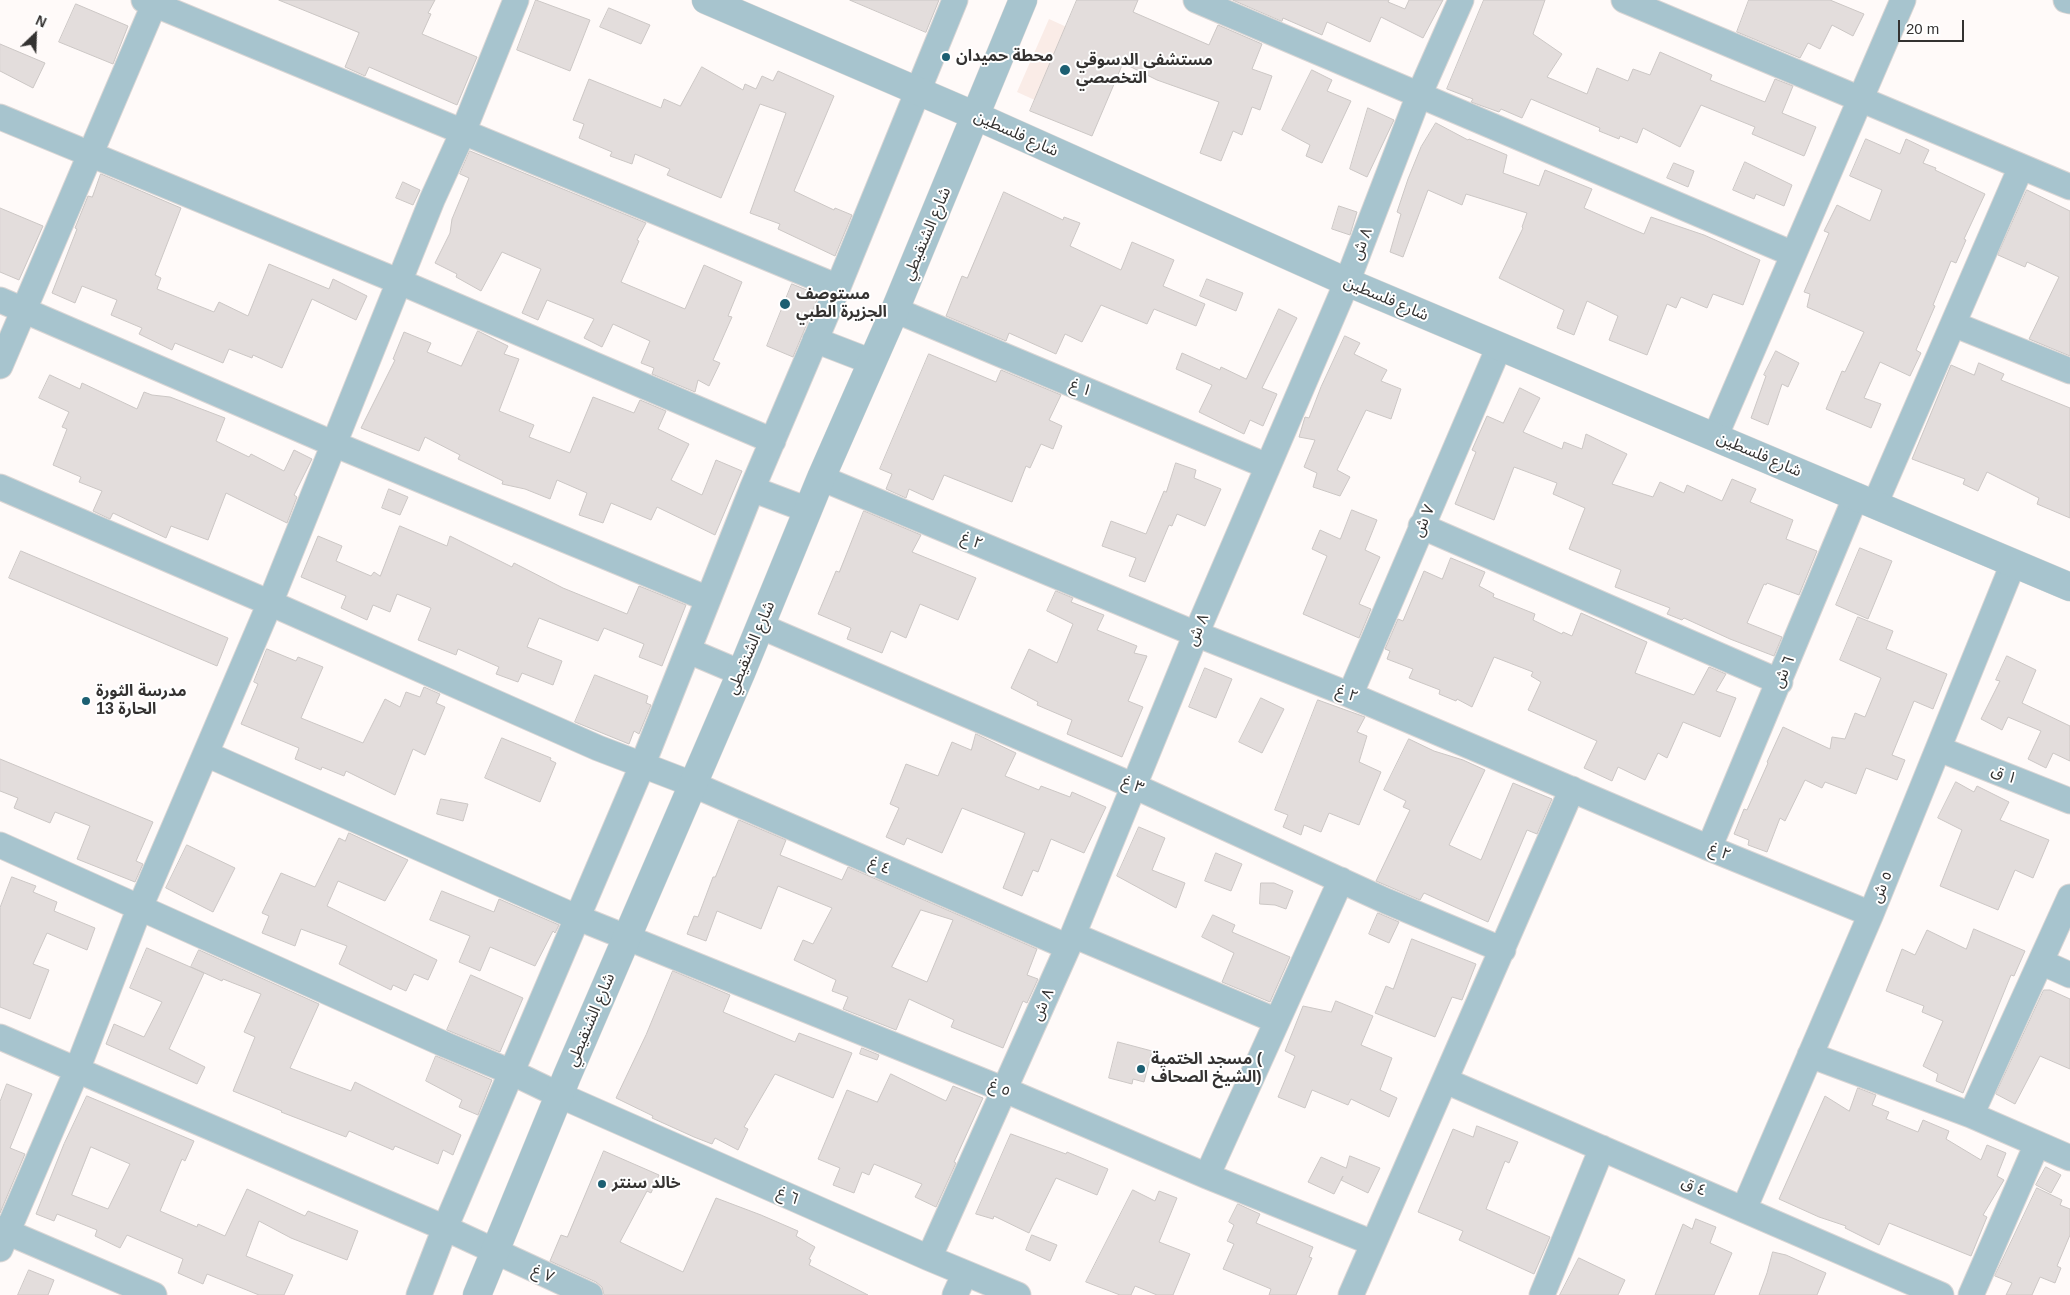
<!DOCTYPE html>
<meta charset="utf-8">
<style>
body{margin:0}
#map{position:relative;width:2070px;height:1295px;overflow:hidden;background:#fffaf9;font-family:Arial,sans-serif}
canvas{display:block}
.north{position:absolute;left:10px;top:10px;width:50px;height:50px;-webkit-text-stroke:4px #fff;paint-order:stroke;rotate:24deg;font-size:14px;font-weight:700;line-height:20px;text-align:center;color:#343231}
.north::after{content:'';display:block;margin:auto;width:18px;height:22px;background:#343231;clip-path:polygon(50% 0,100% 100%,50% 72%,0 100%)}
.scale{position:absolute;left:1898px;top:20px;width:66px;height:22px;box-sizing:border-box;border:2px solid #343231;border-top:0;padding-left:6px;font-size:15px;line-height:18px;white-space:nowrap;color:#343231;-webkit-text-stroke:4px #fff;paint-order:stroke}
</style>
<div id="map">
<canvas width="2070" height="1295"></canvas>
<div class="north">N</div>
<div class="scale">20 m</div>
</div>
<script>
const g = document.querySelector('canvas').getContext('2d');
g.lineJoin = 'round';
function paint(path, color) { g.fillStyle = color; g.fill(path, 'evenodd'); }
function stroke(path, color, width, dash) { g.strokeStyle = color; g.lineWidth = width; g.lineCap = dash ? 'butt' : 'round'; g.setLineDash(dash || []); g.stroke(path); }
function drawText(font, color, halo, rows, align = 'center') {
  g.font = font + ' Arial,"Noto Sans Arabic",sans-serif'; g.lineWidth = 4; g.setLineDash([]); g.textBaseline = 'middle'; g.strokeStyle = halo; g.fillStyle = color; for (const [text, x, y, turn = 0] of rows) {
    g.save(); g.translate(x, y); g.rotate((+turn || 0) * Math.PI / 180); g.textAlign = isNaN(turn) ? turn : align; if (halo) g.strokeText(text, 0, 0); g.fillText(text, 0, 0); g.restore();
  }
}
const built = new Path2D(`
 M1049,19L1113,48L1081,121L1017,92Z`);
const building = new Path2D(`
 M279,0H435L428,13L431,14L422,34L477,57L457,105L369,67L365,76L345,67L359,33Z
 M536,0L590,20L570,71L517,50Z
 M850,0H939L926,32Z
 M1077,0H1138L1133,12L1209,45L1218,25L1262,44L1252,69L1272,76L1260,110L1252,107L1242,135L1233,131L1221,161L1200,153L1219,102L1157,80L1123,63L1092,136L1030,111Z
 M1233,0H1389L1388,2L1405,9L1409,0H1443L1423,38L1381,17L1370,42L1327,22L1322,35L1283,18L1282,21Z
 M1484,0H1545L1533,34L1562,54L1547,77L1587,94L1597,68L1628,81L1633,69L1650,75L1660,52L1712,75L1710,80L1765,102L1775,79L1793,86L1782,113L1816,127L1805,154L1804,156L1752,134L1755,127L1701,105L1680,147L1643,128L1637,143L1620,136L1619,139L1599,131L1600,128L1531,99L1522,118L1501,109L1499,112L1471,102L1473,99L1447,89Z
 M1749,0H1830L1864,14L1853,36L1832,25L1820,49L1808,43L1800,58L1737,32Z
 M76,4L128,26L113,64L59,42Z
 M609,8L650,25L641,44L600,27Z
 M0,44L45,63L33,88L0,71Z
 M702,67L743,90L745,84L756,89L762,76L773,81L778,71L834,96L794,191L834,210L835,208L852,215L835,256L778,229L780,224L750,213L786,113L760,104L721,198L667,175L670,169L635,154L632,164L610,156L612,152L579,138L584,124L573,120L589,79L661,108L664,99L680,106Z
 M1312,70L1332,80L1327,91L1351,101L1322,163L1306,156L1310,145L1282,130Z
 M1368,108L1394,120L1367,177L1350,169Z
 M1436,123L1468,140L1469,139L1507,155L1503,173L1539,186L1545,170L1592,189L1584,208L1625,226L1644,234L1651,217L1704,235L1760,260L1743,305L1713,294L1707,308L1681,297L1676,308L1667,304L1647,355L1609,340L1618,316L1587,301L1574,335L1557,328L1564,310L1499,278L1523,228L1522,227L1527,213L1466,194L1462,205L1428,190L1403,257L1390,252L1401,214L1397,212L1408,179L1421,147Z
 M1866,139L1900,154L1906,139L1929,150L1923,163L1936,168L1935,170L1985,194L1964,239L1966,240L1956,263L1951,261L1933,305L1935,306L1916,350L1921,353L1910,376L1880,362L1864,398L1881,404L1871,428L1826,409L1842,371L1845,372L1864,332L1807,307L1810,294L1804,292L1829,233L1824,231L1837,205L1870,221L1882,190L1850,176Z
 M470,151L646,223L637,240L639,241L621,282L685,309L704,265L742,282L728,316L732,317L713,360L720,363L709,386L698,380L695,392L652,374L654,368L641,363L650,341L613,324L602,347L584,338L594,319L547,300L538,320L522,313L541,269L502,252L481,291L456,277L457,274L435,263L450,233L452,219L469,178L460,174Z
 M1745,162L1792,185L1784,206L1756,194L1754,199L1733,190Z
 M1674,163L1694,171L1688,187L1667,178Z
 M101,174L181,208L155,275L161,278L157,289L214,312L219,302L248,316L269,264L329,289L333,279L367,296L356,320L312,299L282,368L253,355L252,358L229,349L223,363L175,343L172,350L139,334L142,328L111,315L117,300L82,286L75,303L52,293L77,229L75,228L88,196L92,197Z
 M403,182L420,190L413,205L396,198Z
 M2027,190L2070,211V356L2029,339L2059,277L2027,262L2025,267L1998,255Z
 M1004,192L1063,220L1064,217L1080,223L1070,246L1121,270L1132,242L1174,260L1163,286L1205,304L1196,326L1154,309L1147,324L1101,305L1082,342L1065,334L1056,354L1009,333L1006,341L946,316L962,276L967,278Z
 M1339,206L1357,212L1350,235L1332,229Z
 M0,208L43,226L19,280L0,272Z
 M1207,279L1243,293L1236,311L1200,296Z
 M792,284L819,295L793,357L767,346Z
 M1279,309L1297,318L1262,388L1277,394L1263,426L1250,420L1244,434L1199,412L1212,385L1176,369L1182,353L1220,370L1221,367L1246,379Z
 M478,331L508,346L504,354L519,359L499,411L534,425L529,437L570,453L593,397L634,413L640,400L666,411L658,429L689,444L671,480L702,495L716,460L742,471L715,535L657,507L651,520L611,503L603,523L579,515L587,493L557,480L550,499L525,489L502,484L503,481L458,459L460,455L425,437L419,451L361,428L395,360L393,359L404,332L431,343L427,352L461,366Z
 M1345,336L1360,343L1354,354L1387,370L1381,381L1401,389L1391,419L1366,410L1337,470L1350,477L1340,496L1313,487L1317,473L1304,467L1315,440L1299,437L1305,417L1309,418L1321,387Z
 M1776,351L1799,363L1788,387L1782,384L1768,425L1751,418L1766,376L1764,375Z
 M929,354L996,382L1001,370L1061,395L1049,420L1062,426L1053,449L1041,444L1030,468L1026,466L1012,502L944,475L933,500L909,489L906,498L886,489L892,474L880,469Z
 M1979,363L2004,374L2001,380L2070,408V518L2037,504L2039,498L1987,472L1978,491L1963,484L1965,479L1912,459L1951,365L1974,375Z
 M50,375L80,389L82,383L137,409L144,392L152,395L170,397L225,418L216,441L249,457L251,454L284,471L294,450L312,459L294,495L297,497L287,523L226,493L208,540L171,526L166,538L113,513L110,519L93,511L102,491L79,482L81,477L53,465L67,429L62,427L69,412L39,398Z
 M1520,388L1540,398L1523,432L1562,449L1564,442L1582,449L1586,434L1627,454L1612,484L1653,497L1660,482L1684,493L1687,485L1722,501L1732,479L1756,489L1750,502L1793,520L1786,539L1817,551L1799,595L1767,583L1766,585L1764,584L1747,623L1782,637L1774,656L1730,639L1684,618L1682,620L1667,614L1670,608L1615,587L1621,570L1569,549L1585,508L1553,494L1557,483L1514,467L1494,520L1455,504L1476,452L1472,450L1487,416L1503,423Z
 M1176,463L1196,470L1194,478L1221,489L1205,526L1177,514L1172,526L1169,525L1145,582L1129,576L1136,558L1102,546L1111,521L1146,534L1164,491L1166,492Z
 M389,489L408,497L400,515L382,508Z
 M1352,510L1377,520L1365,550L1380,557L1359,604L1371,609L1359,638L1303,614L1327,556L1312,549L1320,530L1340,539Z
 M864,511L921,535L912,552L976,578L958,620L920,604L906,638L891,631L882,653L847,639L851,628L818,614L836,571L839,572Z
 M400,526L447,546L450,536L512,567L514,563L563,588L627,614L639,586L686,605L662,666L639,657L644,644L604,628L598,641L539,618L527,647L562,661L553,685L522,673L518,682L496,674L499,667L458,649L456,655L418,640L431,608L397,594L390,612L373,605L367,620L341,608L346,596L301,577L318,536L342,546L336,561L371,576L374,572L380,576Z
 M1860,548L1892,561L1868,619L1836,605Z
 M21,551L228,638L217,666L9,578Z
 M1451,558L1485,572L1479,586L1494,594L1493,597L1535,614L1533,620L1562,634L1563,632L1572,636L1581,613L1647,642L1635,673L1694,695L1709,667L1726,674L1716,691L1736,698L1720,737L1683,722L1667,758L1658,753L1645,780L1618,767L1612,781L1584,768L1597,741L1528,710L1541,682L1531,676L1533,672L1494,657L1472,707L1457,699L1456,701L1439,694L1440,690L1409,678L1413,669L1387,659L1390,651L1385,649L1398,619L1403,621L1424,571L1442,579Z
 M1056,591L1073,598L1071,602L1104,615L1097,630L1137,646L1134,653L1147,656L1128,701L1143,707L1122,757L1067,734L1072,720L1037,705L1038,702L1011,688L1029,649L1057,663L1073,624L1047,611Z
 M1858,617L1893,631L1886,649L1947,674L1933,709L1914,701L1892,755L1905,760L1897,780L1866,768L1856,794L1825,782L1822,788L1805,780L1785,821L1780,818L1767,852L1748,845L1749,840L1734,834L1744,809L1747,810L1768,763L1767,762L1783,727L1830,749L1832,737L1845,739L1855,713L1865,717L1881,678L1840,660Z
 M267,649L296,661L298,657L323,667L301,718L363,743L385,699L400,707L406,692L420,697L424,687L440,694L436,703L445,707L425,755L413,749L395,795L346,771L344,776L322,767L321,770L295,759L299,748L241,724L258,684L254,682Z
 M2007,656L2036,670L2022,703L2070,726V761L2053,753L2046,768L2028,759L2041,731L2008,717L2002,730L1981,719L2000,681L1996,680Z
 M1205,668L1232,679L1216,718L1189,707Z
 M595,675L648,696L646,703L651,705L639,734L634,731L629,744L575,722Z
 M1261,698L1284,709L1262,753L1239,742Z
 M1318,700L1365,717L1357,732L1367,736L1359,762L1381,772L1359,825L1329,813L1321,832L1304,825L1301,835L1283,827L1288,815L1275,810Z
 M976,734L1016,753L1005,776L1039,790L1041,786L1070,797L1072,792L1106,807L1084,853L1051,839L1038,872L1033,870L1022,896L1003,888L1025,833L962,808L942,853L907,838L904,845L886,837L899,808L890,804L906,764L938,776L952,742L971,750Z
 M502,738L551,758L550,760L556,763L540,802L485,778Z
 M1409,739L1434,751L1463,760L1485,770L1449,845L1481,860L1513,783L1552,799L1537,834L1527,830L1488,922L1424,893L1420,900L1376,881L1410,810L1403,807L1406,801L1384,790Z
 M0,759L153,822L136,861L143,864L135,882L77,859L90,826L55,812L50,823L14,808L18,798L0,791Z
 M1956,782L1974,792L1977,786L2009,802L2000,820L2049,840L2033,878L2015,870L1998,910L1940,886L1962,830L1938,818Z
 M441,799L468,804L463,821L437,814Z
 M739,820L786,840L780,855L842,880L848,867L1037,949L1027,975L1038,979L1027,1003L1023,1001L1003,1048L951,1027L954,1020L909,999L896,1030L843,1009L848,997L832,991L836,980L794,960L803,940L813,944L832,908L778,886L761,929L717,911L706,941L687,934L694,916L698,917L713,877H715ZM921,910L953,920L927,982L892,967Z
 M1139,827L1165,838L1152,870L1185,883L1176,908L1117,876Z
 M349,833L408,860L385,901L338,881L327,906L437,960L428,980L414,974L406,991L393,985L391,990L339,964L347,946L301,929L295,946L262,933L269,916L262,913L281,873L315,887L339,838L345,841Z
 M187,845L235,868L213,912L166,888Z
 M1216,853L1242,864L1231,891L1205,881Z
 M12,877L36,886L33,892L57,902L54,911L95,928L87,950L47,933L33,964L49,970L30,1019L0,1007V908Z
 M1261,883H1274L1293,891L1286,909L1275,905L1260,904Z
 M442,891L494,912L499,899L559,925L555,933L553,931L535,966L490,947L480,971L459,962L470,936L430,920Z
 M1378,913L1399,922L1389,943L1369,934Z
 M1213,915L1235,925L1232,932L1290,957L1270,1002L1222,982L1234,953L1202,937Z
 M1974,929L2025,951L2014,976L2011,975L1963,1093L1936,1081L1938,1074L1923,1066L1943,1021L1922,1012L1924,1006L1886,991L1902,949L1915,955L1927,930L1966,949Z
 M1412,939L1476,964L1462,1000L1452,997L1435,1037L1375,1013L1386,986L1393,989Z
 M147,948L204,973L169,1049L205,1067L197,1084L106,1044L114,1024L144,1037L162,1002L130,988Z
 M199,950L319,1004L290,1068L351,1091L355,1082L461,1135L453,1155L443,1150L438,1164L395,1146L393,1150L349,1131L346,1137L281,1112L282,1111L233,1091L255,1037L244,1032L261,994L223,979L222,981L191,967Z
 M673,971L730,995L723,1012L795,1042L799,1033L852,1053L833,1098L775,1074L744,1127L748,1129L738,1150L715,1138L712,1144L694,1137L652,1118L653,1116L616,1098L646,1035Z
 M471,975L523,998L500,1052L447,1030Z
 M2044,990H2050L2070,999V1069L2040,1056L2015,1104L1996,1094Z
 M1336,1001L1373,1016L1361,1045L1392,1058L1380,1090L1397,1098L1389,1117L1351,1099L1348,1105L1312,1090L1305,1108L1278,1097L1295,1056L1285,1051L1303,1006L1331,1012Z
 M1118,1042L1152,1051L1144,1082L1133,1079L1132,1084L1109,1078Z
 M862,1048L879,1055L877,1060L860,1054Z
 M436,1056L492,1080L478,1115L459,1107L462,1100L426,1081Z
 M891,1074L946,1101L953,1086L983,1098L954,1162L956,1163L936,1207L915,1197L922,1184L874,1164L869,1175L862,1172L854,1193L833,1185L840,1168L818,1159L847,1090L877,1102Z
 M7,1084L32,1094L10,1148L25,1154L0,1213V1102Z
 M1858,1088L1876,1095L1872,1105L1889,1112L1886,1119L1918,1132L1923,1120L1949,1131L1946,1139L1981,1160L1987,1145L2006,1153L1997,1176L2004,1180L1983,1215L1987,1217L1971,1256L1889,1223L1879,1245L1845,1228L1846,1226L1819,1217L1779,1199L1825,1096L1849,1111Z
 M87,1096L194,1141L185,1161L182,1159L160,1211L197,1227L198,1224L225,1236L247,1189L305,1216L308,1211L358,1231L347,1260L291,1238L259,1221L246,1256L293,1275L284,1295H259L207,1274L203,1284L178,1273L183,1259L127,1235L120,1248L95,1236L97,1230L57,1214L54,1221L36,1214L64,1144ZM91,1147L130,1164L108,1209L72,1195Z
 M1477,1126L1518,1142L1509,1163L1505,1161L1486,1209L1550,1237L1534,1274L1459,1240L1463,1231L1418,1212L1453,1129L1473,1137Z
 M1011,1134L1066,1154L1067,1152L1108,1169L1097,1195L1056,1178L1029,1233L994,1216L993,1219L976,1214Z
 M604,1151L659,1175L651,1193L647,1191L620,1242L683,1272L716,1198L761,1215L798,1231L796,1236L815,1247L809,1259L811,1260L809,1265L868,1295H604L602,1287L596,1282L550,1261L561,1235L567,1237Z
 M1350,1156L1380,1168L1368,1193L1341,1180L1343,1176L1334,1194L1308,1182L1321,1157L1346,1168Z
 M2046,1167L2061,1175L2051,1193L2036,1185Z
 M2037,1188L2062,1200L2060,1205L2070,1209V1235L2057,1266L2061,1268L2055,1283L2040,1277L2032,1295H2006L2012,1283L1995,1276Z
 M1133,1190L1155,1201L1159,1191L1177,1198L1159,1242L1190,1254L1173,1295H1157L1135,1286L1131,1295H1120L1086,1282Z
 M1238,1204L1260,1214L1256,1223L1313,1247L1309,1257L1312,1258L1296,1295H1269L1271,1289L1223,1269L1234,1244L1227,1241L1234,1225L1229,1222Z
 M1696,1219L1716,1227L1710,1243L1732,1253L1714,1295H1655L1683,1224L1692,1229Z
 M1032,1235L1057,1245L1050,1261L1026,1250Z
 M1773,1252L1786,1255L1826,1273L1817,1295H1759L1767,1273Z
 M1579,1258L1625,1280L1618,1295H1560Z
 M29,1270L54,1280L48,1295H18Z`);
const minor = new Path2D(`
 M144,0L838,287
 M1196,0L1793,254
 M1624,0L2070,187
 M2066,0L2070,1
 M0,117L400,282L773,441
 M0,300L334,444L708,599
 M895,310L1267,466
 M1953,324L2070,371
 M815,340L872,362
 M0,366L156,0
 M1715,437L1903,0
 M821,478L1196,634L1350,695L1709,848L1871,914
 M0,487L270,603L598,748L692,784L1068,947
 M752,489L808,510
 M1875,504L2021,167
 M1421,526L1780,682
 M760,626L1134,786L1386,901L1503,950
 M689,651L741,673
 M1350,695L1499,347
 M1939,749L2070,801
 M206,754L576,917L1005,1090L1207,1176L1373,1243
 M0,845L446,1045L511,1072L559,1095L929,1258L1018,1295
 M1709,848L1856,496
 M1073,935L1277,1021
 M2041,962L2070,975
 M0,1037L445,1228L590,1295
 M1810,1055L1971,1115L2070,1158
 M1446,1081L1941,1295
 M1971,1115L2070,897
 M1207,1176L1341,880
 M1744,1209L1871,914L2013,564
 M0,1229L154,1295
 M0,1249L77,1070L140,907L270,603L432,200L463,132L516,0
 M929,1258L1068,947L1196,634L1347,282L1419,95L1461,0
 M419,1295L445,1228L642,766L752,489L838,287L955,0
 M955,1295L965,1273
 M1351,1295L1572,789
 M1542,1295L1602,1148
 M1971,1295L2037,1144`);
const tertiary = new Path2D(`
 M706,0L976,116L1347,282L2070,587
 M477,1295L567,1076L741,673L821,478L895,310L1023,0`);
const markers = [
 [946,57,5,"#1c5f72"],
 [1065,70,6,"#1c5f72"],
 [785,304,6,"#1c5f72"],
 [86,701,5,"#1c5f72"],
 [1141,1069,5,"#1c5f72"],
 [602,1184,5,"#1c5f72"]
];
const poiNames = [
 ["محطة حميدان",956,57],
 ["مستشفى الدسوقي",1076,61],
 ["التخصصي",1076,79],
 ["مستوصف",796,295],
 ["الجزيرة الطبي",796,313],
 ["مدرسة الثورة",96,692],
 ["الحارة 13",96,710],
 ["مسجد الختمية (",1151,1060],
 ["الشيخ الصحاف)",1151,1078],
 ["خالد سنتر",612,1184]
];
const streetNames = [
 ["شارع فلسطين",1016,134,24],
 ["شارع الشنقيطي",927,234,-67],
 ["٨ ش",1362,244,-69],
 ["شارع فلسطين",1386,299,23],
 ["١ غ",1081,388,23],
 ["شارع فلسطين",1759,455,23],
 ["٧ ش",1424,521,-67],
 ["٢ غ",972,541,23],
 ["٨ ش",1198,630,-67],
 ["شارع الشنقيطي",751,648,-67],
 ["٦ ش",1784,672,-67],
 ["٢ غ",1347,694,22],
 ["١ ق",2004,775,22],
 ["٣ غ",1133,785,24],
 ["٢ غ",1720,852,23],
 ["٤ غ",880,866,23],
 ["٥ ش",1882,887,-68],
 ["٨ ش",1043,1005,-66],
 ["شارع الشنقيطي",591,1020,-67],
 ["٥ غ",1000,1088,22],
 ["٤ ق",1694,1187,23],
 ["٦ غ",788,1196,24],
 ["٧ غ",543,1274,24]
];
paint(built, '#faece7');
paint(building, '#e3dddc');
stroke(building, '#ccc7c5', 1);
stroke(minor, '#dad6d5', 27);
stroke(tertiary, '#dad6d5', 29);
stroke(minor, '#a7c4ce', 25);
stroke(tertiary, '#a7c4ce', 28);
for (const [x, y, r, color] of markers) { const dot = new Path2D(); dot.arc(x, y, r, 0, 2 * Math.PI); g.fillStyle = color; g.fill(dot); stroke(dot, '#fff', 2); }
drawText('bold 16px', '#343231', '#fff', poiNames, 'left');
drawText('16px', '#343231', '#fff', streetNames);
</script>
